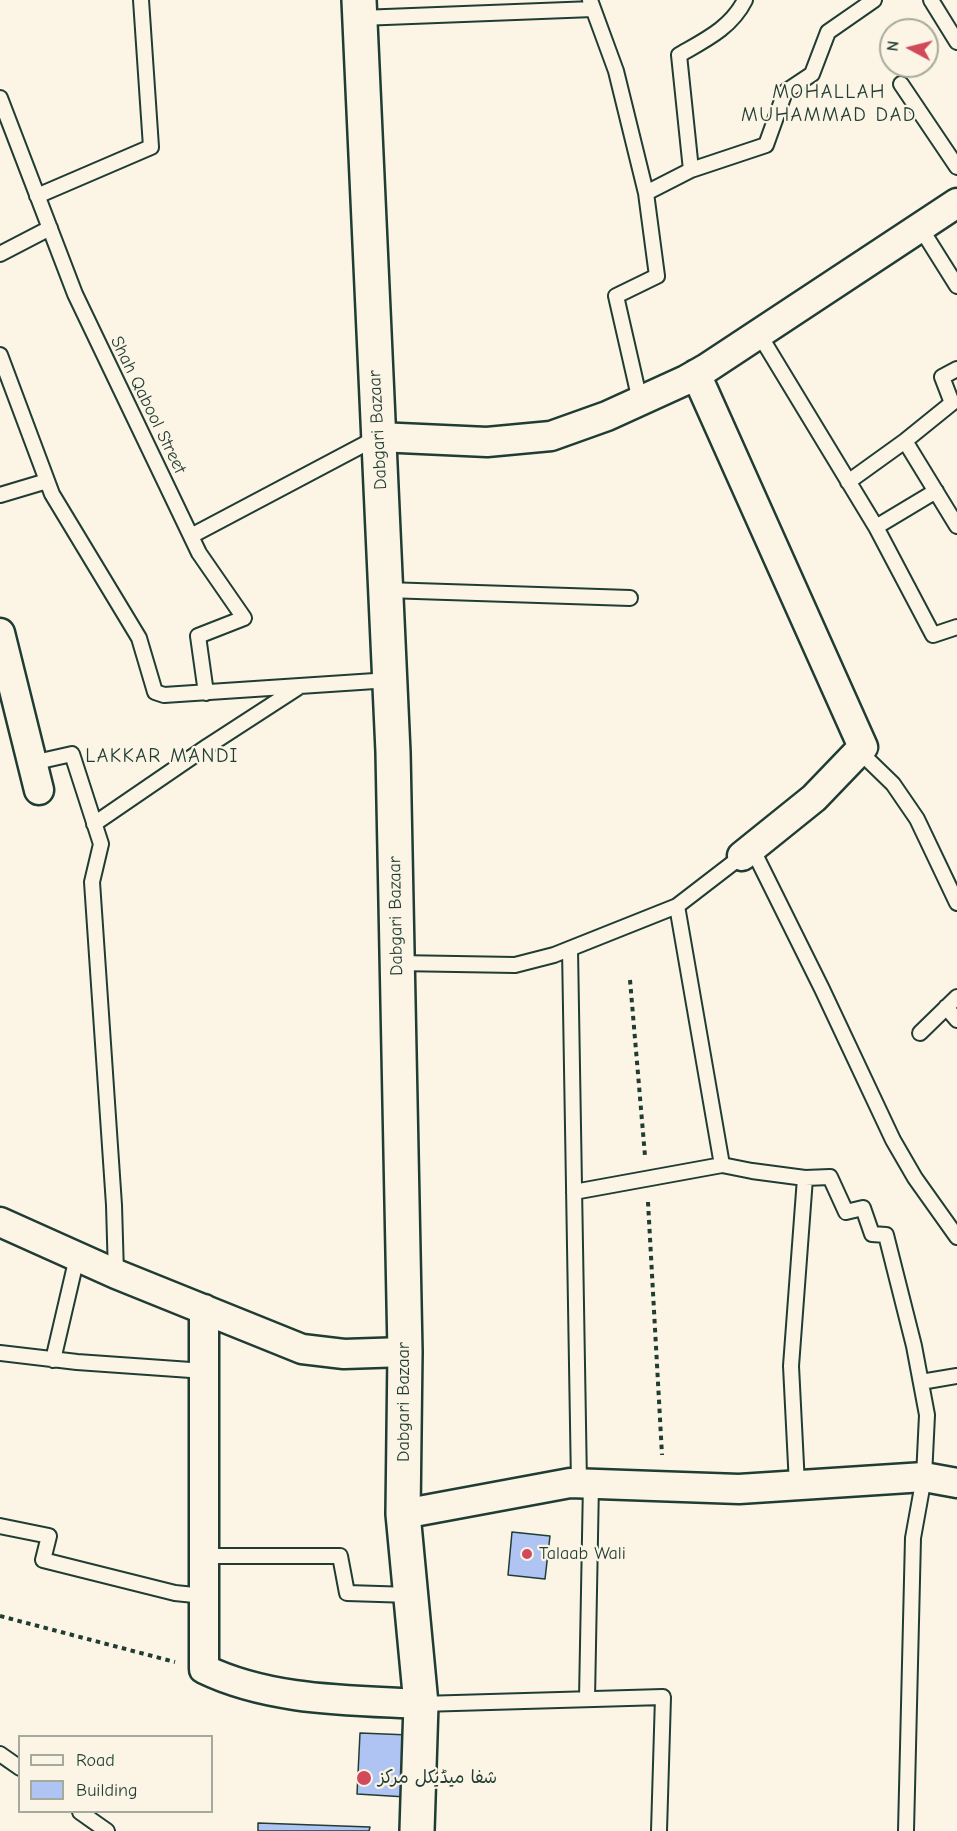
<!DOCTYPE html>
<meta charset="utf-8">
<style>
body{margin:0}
#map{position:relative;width:957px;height:1831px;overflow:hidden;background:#fcf5e5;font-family:"Comic Neue",sans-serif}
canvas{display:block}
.legend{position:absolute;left:18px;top:1735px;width:195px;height:78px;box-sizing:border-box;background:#fcf5e5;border:2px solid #a4ab9e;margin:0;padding:8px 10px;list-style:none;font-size:18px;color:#1f3d34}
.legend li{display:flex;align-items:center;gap:12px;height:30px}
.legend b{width:30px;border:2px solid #a4ab9e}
.north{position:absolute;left:879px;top:18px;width:60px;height:60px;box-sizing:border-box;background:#fcf5e5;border:2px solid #a4ab9e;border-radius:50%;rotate:277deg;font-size:16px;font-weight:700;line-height:24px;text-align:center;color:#1f3d34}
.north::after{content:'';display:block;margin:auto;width:21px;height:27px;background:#d1495b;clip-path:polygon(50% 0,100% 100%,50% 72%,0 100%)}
</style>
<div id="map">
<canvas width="957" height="1831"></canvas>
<ul class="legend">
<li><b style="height:8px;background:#fcf5e5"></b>Road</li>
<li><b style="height:16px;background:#b0c4f3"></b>Building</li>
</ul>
<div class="north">N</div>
</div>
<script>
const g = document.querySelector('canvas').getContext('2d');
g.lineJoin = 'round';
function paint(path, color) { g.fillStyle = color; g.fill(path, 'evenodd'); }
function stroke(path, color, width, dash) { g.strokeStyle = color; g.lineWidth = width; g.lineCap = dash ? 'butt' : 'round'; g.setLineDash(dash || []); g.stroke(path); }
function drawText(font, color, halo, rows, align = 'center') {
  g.font = font + ' "Comic Neue","Playpen Sans Arabic",sans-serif'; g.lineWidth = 4.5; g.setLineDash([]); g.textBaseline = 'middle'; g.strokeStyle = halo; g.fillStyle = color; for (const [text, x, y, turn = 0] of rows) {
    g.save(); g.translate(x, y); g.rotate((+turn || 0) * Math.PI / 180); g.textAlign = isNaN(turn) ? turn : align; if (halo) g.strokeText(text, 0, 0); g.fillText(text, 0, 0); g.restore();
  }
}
const building = new Path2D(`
 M512,1532L550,1536L545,1579L508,1575Z
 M360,1733L409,1735L406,1797L357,1794Z
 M258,1823L370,1827L369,1831H258Z`);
const path = new Path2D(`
 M630,980L645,1156
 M648,1202L662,1455
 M0,1616L175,1662`);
const lane = new Path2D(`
 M590,0L616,71L646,193
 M931,0L957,42
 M360,18L593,9
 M901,84L957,167
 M0,98L75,294L199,553L244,618L198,636L206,693
 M691,170L766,145L785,92L812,74L828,32L874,0
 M37,196L151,147L141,0
 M920,227L957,286
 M0,254L50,228
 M759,334L876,527L933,635L957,627
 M0,355L52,494L139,638L155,692L164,695L390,680
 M640,401L616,296L657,276L646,193L691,170L679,55C705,40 731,28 745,0
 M905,441L957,526
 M848,482L905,441L952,403L942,377L957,369
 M0,495L47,481
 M876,527L936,491
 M191,536L378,437
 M386,590L630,598
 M859,751L893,784L917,819L957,903
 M32,763L72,754L101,844L92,882L114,1205L116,1274
 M94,824L208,746L299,687
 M752,848L822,989L893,1140L915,1178L957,1237
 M677,906L722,1165
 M570,949L579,1483
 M397,963L515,965L554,955L677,906L742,856
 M946,1007L957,1020
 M920,1033L957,997
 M574,1192L722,1165L752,1171L805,1178L830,1177L846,1212L863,1208L872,1234L886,1235L914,1346L927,1415L924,1477L913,1538L906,1831
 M0,1353L77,1362L205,1371
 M53,1360L77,1257
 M921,1382L957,1376
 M797,1485L791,1366L805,1178
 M0,1526L49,1536L43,1560L175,1593L204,1596
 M204,1556H340L347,1593L411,1595
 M587,1699L591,1483
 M421,1704L663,1697L659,1831
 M0,1754L20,1768
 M80,1812L107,1831`);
const street = new Path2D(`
 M696,374L863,747L814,798L742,856
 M378,437L487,442L551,436L607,416L686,380L707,368L957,203
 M0,633L39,790
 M0,1222L116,1274L302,1349L344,1354L405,1352
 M204,1309V1669C270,1701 349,1700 421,1704
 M403,1514L570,1483L739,1489L924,1477L957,1483`);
const secondary = new Path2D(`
 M359,0L393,752L405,1352L403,1514L421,1704L417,1831`);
const markers = [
 [527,1554,6,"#d1495b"],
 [364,1778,8,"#d1495b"]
];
const streetNames = [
 ["Shah Qabool Street",148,405,64],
 ["Dabgari Bazaar",378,430,-93],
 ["Dabgari Bazaar",396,916,-91],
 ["Dabgari Bazaar",404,1402,-90]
];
const poiNames = [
 ["Talaab Wali",539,1554],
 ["شفا میڈیکل مركز",378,1778]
];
const neighbourhoodNames = [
 ["MOHALLAH",829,92],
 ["MUHAMMAD DAD",829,115],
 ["LAKKAR MANDI",162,756]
];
paint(building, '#b0c4f3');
stroke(building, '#1f3d34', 1.5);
stroke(lane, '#1f3d34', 18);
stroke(street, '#1f3d34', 33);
stroke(secondary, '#1f3d34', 38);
stroke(path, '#1f3d34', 4, [4.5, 4.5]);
stroke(lane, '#fcf5e5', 14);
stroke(street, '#fcf5e5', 28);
stroke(secondary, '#fcf5e5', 33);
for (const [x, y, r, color] of markers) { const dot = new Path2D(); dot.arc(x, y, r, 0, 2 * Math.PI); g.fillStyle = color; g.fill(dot); stroke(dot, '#fcf5e5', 2); }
drawText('18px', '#1f3d34', '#fcf5e5', streetNames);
drawText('18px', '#1f3d34', '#fcf5e5', poiNames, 'left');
g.letterSpacing = '1.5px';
drawText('20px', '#1f3d34', '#fcf5e5', neighbourhoodNames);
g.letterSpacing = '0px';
</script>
